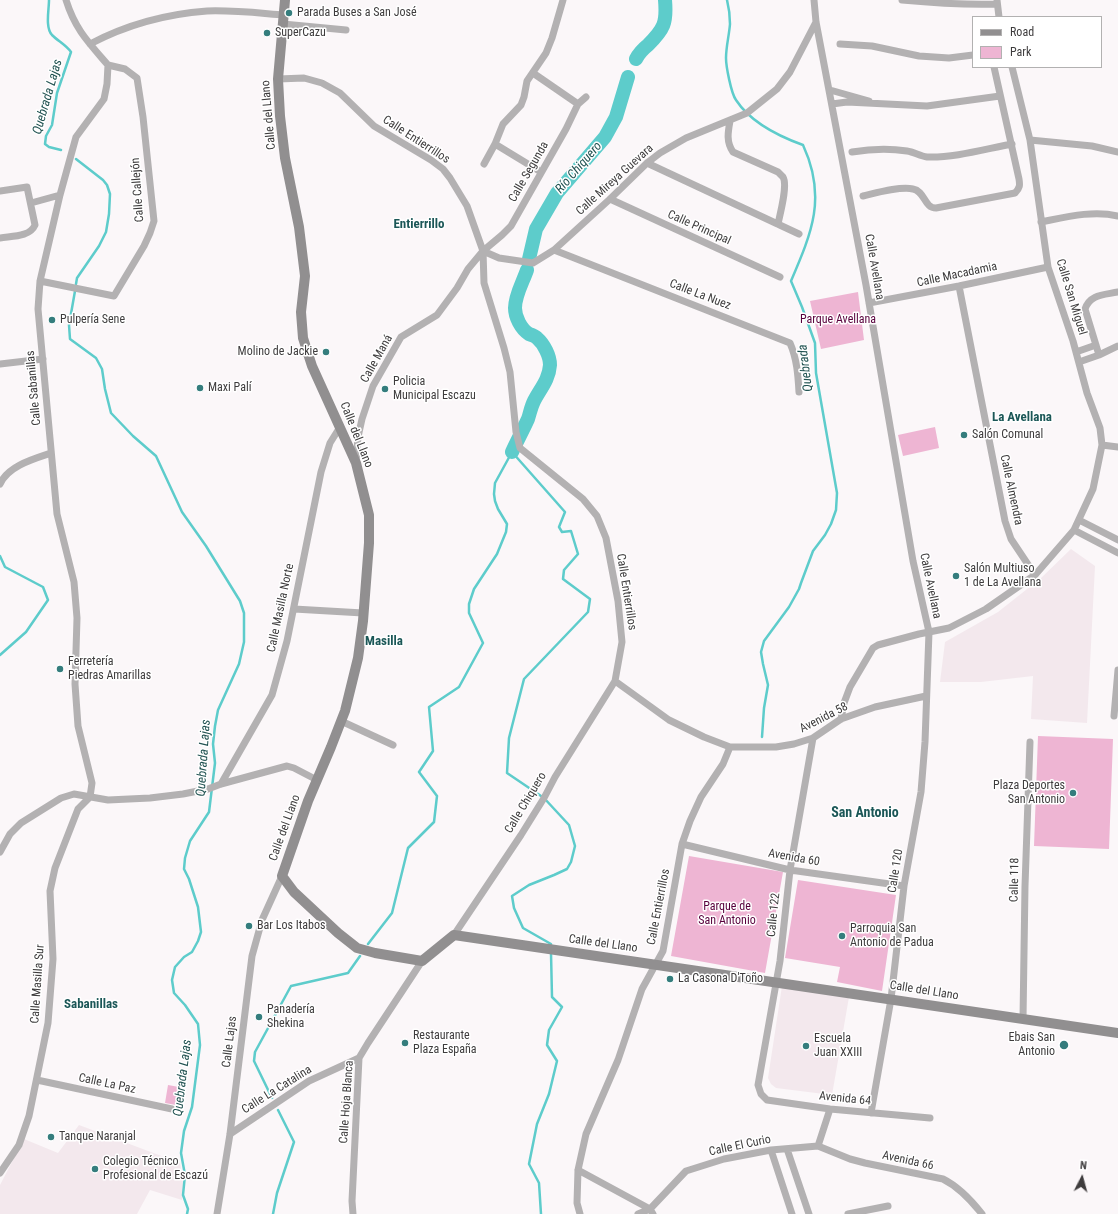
<!DOCTYPE html>
<meta charset="utf-8">
<style>
body{margin:0}
#map{position:relative;width:1118px;height:1214px;overflow:hidden;background:#fbf7f9;font-family:"Roboto Condensed",sans-serif}
canvas{display:block}
.legend{position:absolute;left:972px;top:16px;width:130px;height:52px;box-sizing:border-box;background:#fff;border:1px solid #b2b1b1;margin:0;padding:5px 7px;list-style:none;font-size:12px;color:#3e3c3d}
.legend li{display:flex;align-items:center;gap:8px;height:20px}
.legend b{width:20px;border:1px solid #b2b1b1}
.north{position:absolute;left:1062px;top:1158px;width:40px;height:40px;-webkit-text-stroke:3px #fff;paint-order:stroke;rotate:6deg;font-size:11px;font-weight:700;line-height:16px;text-align:center;color:#3e3c3d}
.north::after{content:'';display:block;margin:auto;width:14px;height:18px;background:#3e3c3d;clip-path:polygon(50% 0,100% 100%,50% 72%,0 100%)}
</style>
<div id="map">
<canvas width="1118" height="1214"></canvas>
<ul class="legend">
<li><b style="height:5px;background:#918f90"></b>Road</li>
<li><b style="height:11px;background:#eeb5d3"></b>Park</li>
</ul>
<div class="north">N</div>
</div>
<script>
const g = document.querySelector('canvas').getContext('2d');
g.lineJoin = 'round';
function paint(path, color) { g.fillStyle = color; g.fill(path, 'evenodd'); }
function stroke(path, color, width, dash) { g.strokeStyle = color; g.lineWidth = width; g.lineCap = dash ? 'butt' : 'round'; g.setLineDash(dash || []); g.stroke(path); }
function drawText(font, color, halo, rows, align = 'center') {
  g.font = font + ' "Roboto Condensed",sans-serif'; g.lineWidth = 3; g.setLineDash([]); g.textBaseline = 'middle'; g.strokeStyle = halo; g.fillStyle = color; for (const [text, x, y, turn = 0] of rows) {
    g.save(); g.translate(x, y); g.rotate((+turn || 0) * Math.PI / 180); g.textAlign = isNaN(turn) ? turn : align; if (halo) g.strokeText(text, 0, 0); g.fillText(text, 0, 0); g.restore();
  }
}
const built = new Path2D(`
 M1071,549L1095,566L1087,723L1031,719L1033,676L981,682H940L945,642L998,612L1041,578Z
 M782,986L849,997L832,1095L776,1088L771,1084L768,1078Z
 M79,1125L180,1163L183,1183L182,1200L150,1190L137,1214H0V1185L24,1139L58,1153Z`);
const green = new Path2D(`
 M858,292L864,340L821,349L810,301Z
 M935,427L939,448L903,456L898,435Z
 M1038,736L1113,739L1109,849L1034,846Z
 M689,856L783,872L765,973L671,956Z
 M798,880L896,895L882,991L837,982L840,967L785,958Z
 M168,1085L179,1087L176,1105L165,1103Z`);
const stream = new Path2D(`
 M49,0C49,10 45,27 52,35C58,41 66,45 71,52L57,93L52,125L46,136L45,144L49,147L61,150
 M727,0C729,8 730,17 730,24C729,36 726,47 726,58C726,66 731,93 736,100C751,123 778,136 803,145C827,197 812,232 791,281L802,307L815,343L816,373L837,493L836,510L831,524L825,535L813,551L801,583L799,589L789,607L764,641L761,652L763,664L768,685L764,708L762,737
 M76,284L77,278L99,246L106,232L109,214L110,194L107,185L103,180L76,159
 M75,291L69,325L70,339L96,358L102,369L105,389L111,413L133,436L156,456L182,512L206,546L240,601L244,613V642L239,664L218,710L215,726L213,744L215,763L209,812L190,841L185,858L184,869L189,879L198,907L201,932L198,941L192,952L184,957L175,967L172,980L174,993L185,1005L198,1024L200,1045L192,1107L184,1131L181,1153L185,1175L183,1195L188,1209L187,1214
 M0,556L5,567L43,587L48,600L26,632L0,655
 M368,944L392,913L408,848L434,822L437,796L419,772L433,751L429,707L459,687L483,643L469,613V604L474,589L497,554L506,532L507,524L498,509L495,501L494,494L495,483L512,452L565,512L559,527L562,532L571,531L578,554L564,570L563,579L590,599L588,612L524,679L509,738L507,773L544,798L569,825L575,846L571,862L567,869L554,875L529,885L512,896L514,908L523,928L551,944V948
 M272,1098L254,1061L255,1052L291,986L348,973L360,956
 M273,1214L277,1193L294,1142L278,1110
 M541,1214L539,1183L529,1164L537,1124L549,1094L557,1061L547,1045L549,1030L562,1007L552,997L551,953`);
const river = new Path2D(`
 M636,59C639,53 643,49 648,45C664,29 667,23 665,0
 M529,259L536,229L557,193L605,137L616,117L628,77
 M512,452C517,441 523,430 528,419C530,413 531,407 534,401C540,389 549,380 550,365C550,356 544,344 537,338C535,336 532,335 529,334C521,329 515,317 515,308C515,295 523,282 527,270`);
const minor = new Path2D(`
 M814,0L816,22L866,285L913,561L929,632L925,742L921,792L904,886L891,999L871,1113
 M902,0C934,3 965,5 997,4
 M997,0L999,17
 M283,24L346,30
 M90,44C126,25 166,14 207,11C233,10 258,13 284,15
 M840,44L872,46L919,56L949,58L973,55
 M533,73L578,104
 M278,79L304,78L322,83L340,93L374,126L431,160L443,169L450,178L467,206L483,251L484,283L504,348L510,372L516,432L520,448L583,499L597,516L606,538L618,601L622,642L615,681L555,777L544,798L521,835L454,935
 M830,90L869,101
 M832,104L847,102L927,106L1000,96
 M730,121C728,132 726,142 733,152L778,172C779,173 782,176 783,177C788,185 780,214 778,224
 M1030,140L1092,146L1118,152
 M495,144L541,172
 M852,152C870,149 888,148 907,151C914,152 920,156 927,157C954,158 985,149 1012,144
 M647,163L799,234
 M484,164L495,144L503,124L521,105L524,97L527,81L546,53L552,38L563,0
 M0,191L27,187L35,225C30,237 12,236 0,238
 M863,196C876,193 900,186 913,189C925,191 924,208 936,208L1015,193C1020,188 1020,185 1019,179L994,67
 M610,199L780,277
 M31,203L60,195
 M1041,222C1066,217 1093,210 1118,216
 M554,250L790,343C797,359 798,375 799,392
 M483,251L499,258L533,263L554,250L610,199L647,163L660,153L686,138L747,113L777,89L790,72L816,22
 M40,281L114,296L144,246L150,233L154,221L143,117L137,78L125,69L108,65
 M959,286L1005,521L1011,539L1035,575
 M869,303L959,286L1048,267
 M1076,352L1096,345
 M1099,355L1085,309C1090,294 1104,295 1118,292
 M1079,362L1099,355L1118,346
 M0,364L43,359
 M1102,445L1118,447
 M356,462L358,437L362,419L373,386L401,337L437,315L457,288L468,269L483,251L502,235L511,226L566,129L578,104L586,97
 M0,484C8,466 33,459 51,453
 M1079,520L1118,540
 M1074,530L1118,553
 M294,609L363,613
 M1114,716L1118,670
 M841,719L844,703L850,687L873,648L878,645L919,634L949,628L986,609L1035,575L1074,530L1093,489L1102,445L1100,428L1087,393L1073,341L1048,267L1030,140L1012,67
 M341,721L393,745
 M813,738L790,870L780,961L758,1085L761,1094L767,1100L830,1109L930,1118
 M730,747H776L794,744L813,738L841,719L875,707L926,696
 M221,784L272,695L287,641L321,472L330,443L340,427
 M682,844L790,870L904,886
 M0,852L10,834L21,823L61,798L74,794L108,800L150,798L183,794L208,789L221,784L287,766L294,768L317,780
 M1023,1019L1025,886L1030,742
 M37,1080L172,1109
 M230,1134L309,1081L359,1058
 M818,1146L850,1159L865,1163L943,1179C959,1187 971,1200 982,1214
 M787,1149L809,1214
 M771,1150L792,1214
 M578,1170L650,1209L653,1214
 M0,1173L19,1145L29,1116L48,1023L53,959L50,891L55,868L78,809L90,797L92,783L78,726L75,684L77,618L74,582L57,514L38,309L40,281L60,195L76,137L104,99L107,84L108,65C88,42 75,29 66,0
 M217,1214L230,1134L252,956L262,920L282,876
 M353,1214L352,1201L359,1058L368,1043L422,961
 M580,1214L577,1203L578,1170L586,1134L618,1060L642,989L663,951L682,844L690,821L701,797L723,764L730,747L704,737L669,720L615,681
 M638,1214L650,1209L686,1171L724,1159L771,1150L818,1146L830,1109
 M848,1214L888,1206`);
const secondary = new Path2D(`
 M285,0L278,79L280,116L285,158L299,227L305,276L301,312L303,338L312,366L356,463L369,515V543L363,621L358,658L345,711L331,747L308,801L282,876L294,892L338,933L357,948L375,953L422,961L454,935L1118,1033`);
const markers = [
 [289,13,4,"#347d7d"],
 [267,33,4,"#347d7d"],
 [52,320,4,"#347d7d"],
 [326,352,4,"#347d7d"],
 [200,388,4,"#347d7d"],
 [385,389,4,"#347d7d"],
 [964,435,4,"#347d7d"],
 [956,576,4,"#347d7d"],
 [60,669,4,"#347d7d"],
 [1073,793,4,"#347d7d"],
 [249,926,4,"#347d7d"],
 [842,936,4,"#347d7d"],
 [670,979,4,"#347d7d"],
 [259,1017,4,"#347d7d"],
 [405,1043,4,"#347d7d"],
 [1064,1045,5,"#347d7d"],
 [806,1046,4,"#347d7d"],
 [51,1137,4,"#347d7d"],
 [95,1169,4,"#347d7d"]
];
const poiNames = [
 ["Parada Buses a San José",297,13],
 ["SuperCazu",275,33],
 ["Pulpería Sene",60,320],
 ["Molino de Jackie",318,352,"right"],
 ["Policia",393,382],
 ["Municipal Escazu",393,396],
 ["Maxi Palí",208,388],
 ["Salón Comunal",972,435],
 ["Salón Multiuso",964,569],
 ["1 de La Avellana",964,583],
 ["Ferretería",68,662],
 ["Piedras Amarillas",68,676],
 ["Plaza Deportes",1065,786,"right"],
 ["San Antonio",1065,800,"right"],
 ["Bar Los Itabos",257,926],
 ["Parroquia San",850,929],
 ["Antonio de Padua",850,943],
 ["La Casona D'Toño",678,979],
 ["Panadería",267,1010],
 ["Shekina",267,1024],
 ["Restaurante",413,1036],
 ["Plaza España",413,1050],
 ["Ebais San",1055,1038,"right"],
 ["Antonio",1055,1052,"right"],
 ["Escuela",814,1039],
 ["Juan XXIII",814,1053],
 ["Tanque Naranjal",59,1137],
 ["Colegio Técnico",103,1162],
 ["Profesional de Escazú",103,1176]
];
const streetNames = [
 ["Calle del Llano",269,115,-95],
 ["Calle Entierrillos",416,140,33],
 ["Calle Segunda",529,172,-60],
 ["Calle Mireya Guevara",615,180,-42],
 ["Calle Callejón",138,190,-94],
 ["Calle Principal",699,228,24],
 ["Calle Avellana",874,267,80],
 ["Calle Macadamia",957,275,-12],
 ["Calle La Nuez",700,295,21],
 ["Calle San Miguel",1071,297,73],
 ["Calle Maná",377,359,-61],
 ["Calle Sabanillas",34,388,-95],
 ["Calle del Llano",356,435,68],
 ["Calle Almendra",1011,490,78],
 ["Calle Avellana",930,586,78],
 ["Calle Entierrillos",626,592,81],
 ["Calle Masilla Norte",281,608,-78],
 ["Avenida 58",824,718,-27],
 ["Calle Chiquero",526,803,-59],
 ["Calle del Llano",285,828,-70],
 ["Avenida 60",794,858,10],
 ["Calle 120",896,871,-81],
 ["Calle 118",1015,880,-89],
 ["Calle Entierrillos",659,907,-79],
 ["Calle 122",774,915,-84],
 ["Calle del Llano",603,944,8],
 ["Calle Masilla Sur",38,984,-86],
 ["Calle del Llano",924,991,9],
 ["Calle Lajas",230,1042,-83],
 ["Calle La Paz",107,1084,12],
 ["Calle La Catalina",277,1090,-32],
 ["Avenida 64",845,1099,6],
 ["Calle Hoja Blanca",347,1102,-86],
 ["Calle El Curio",740,1146,-12],
 ["Avenida 66",908,1161,12]
];
const parkNames = [
 ["Parque Avellana",838,320],
 ["Parque de",727,907],
 ["San Antonio",727,921]
];
const waterNames = [
 ["Quebrada Lajas",48,97,-74],
 ["Río Chiquero",579,168,-49],
 ["Quebrada",806,368,-97],
 ["Quebrada Lajas",204,758,-86],
 ["Quebrada Lajas",183,1078,-83]
];
const neighbourhoodNames = [
 ["Entierrillo",419,225],
 ["La Avellana",1022,418],
 ["Masilla",384,642],
 ["Sabanillas",91,1005]
];
const quarterNames = [
 ["San Antonio",865,813]
];
paint(built, '#f3e8ed');
paint(green, '#eeb5d3');
stroke(stream, '#5dcccb', 2.5);
stroke(river, '#5dcccb', 14);
stroke(minor, '#b3b1b2', 7);
stroke(secondary, '#918f90', 10);
for (const [x, y, r, color] of markers) { const dot = new Path2D(); dot.arc(x, y, r, 0, 2 * Math.PI); g.fillStyle = color; g.fill(dot); stroke(dot, '#fff', 1.5); }
drawText('12px', '#3e3c3d', '#fff', poiNames, 'left');
drawText('12px', '#3e3c3d', '#fff', streetNames);
drawText('12px', '#58003c', '#fff', parkNames);
drawText('italic 13px', '#225352', '#fff', waterNames);
drawText('bold 13px', '#1b5757', '#fff', neighbourhoodNames);
drawText('bold 14px', '#1b5757', '#fff', quarterNames);
</script>
